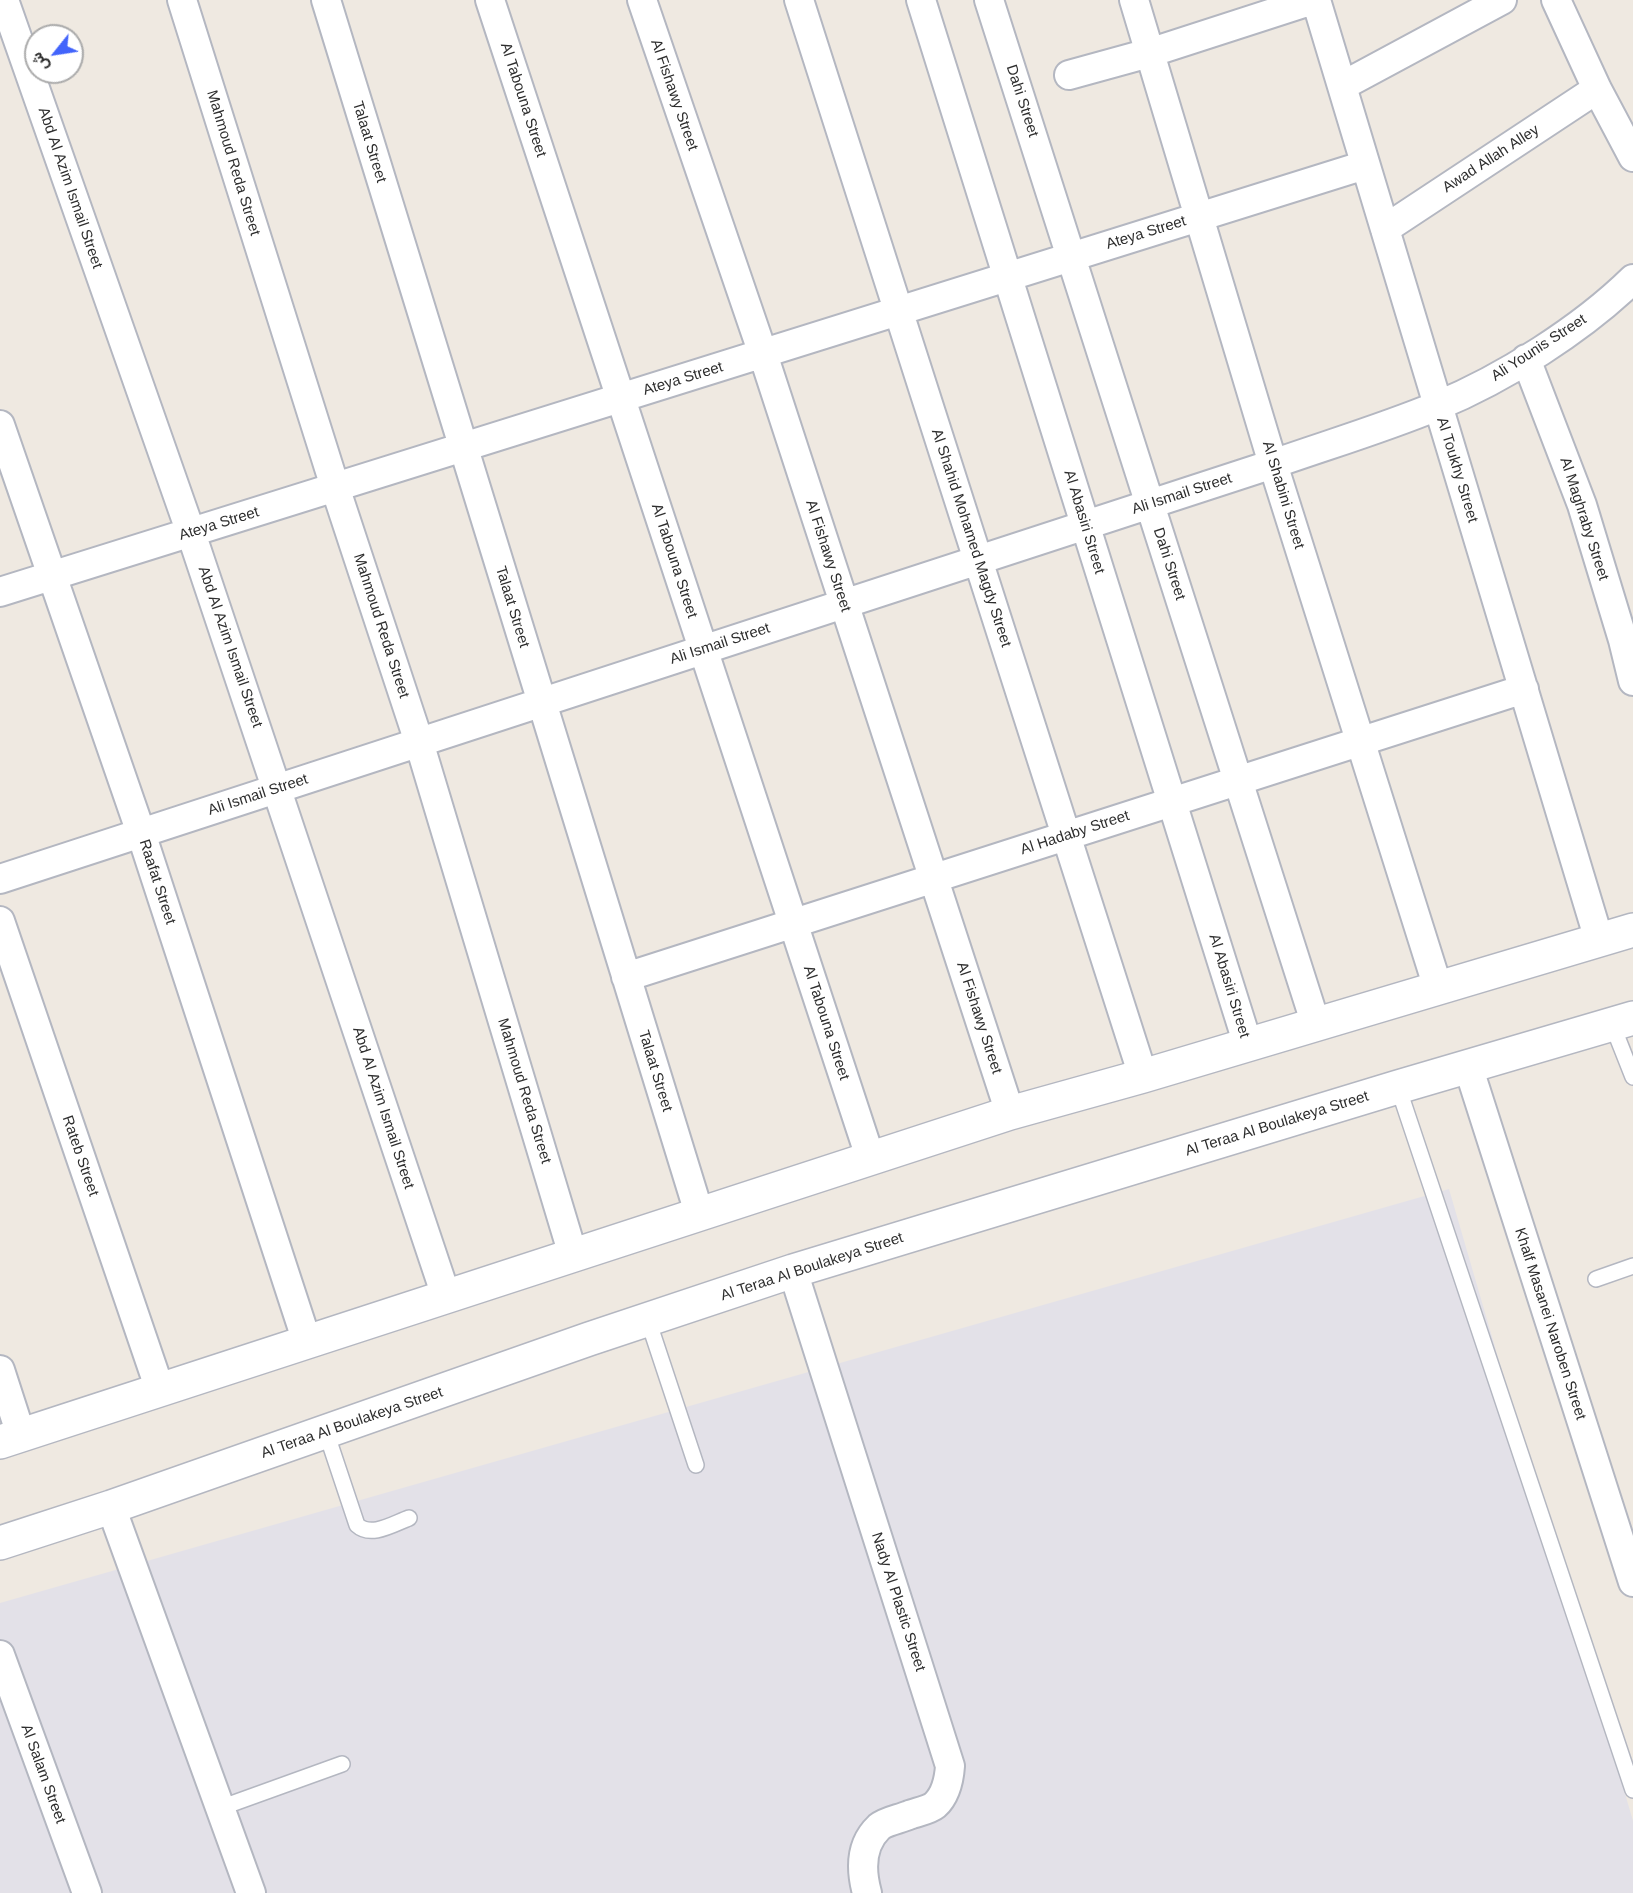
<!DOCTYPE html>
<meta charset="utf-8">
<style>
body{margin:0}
#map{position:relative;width:1633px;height:1893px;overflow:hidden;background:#efe9e1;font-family:Helvetica,Vazirmatn,sans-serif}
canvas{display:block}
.north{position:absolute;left:24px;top:24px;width:60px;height:60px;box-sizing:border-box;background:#fff;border:2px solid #ababab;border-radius:50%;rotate:240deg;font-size:16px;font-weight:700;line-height:24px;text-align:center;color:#2e2e2e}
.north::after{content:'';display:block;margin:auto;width:21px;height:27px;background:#4264fb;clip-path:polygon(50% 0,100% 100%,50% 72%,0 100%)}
</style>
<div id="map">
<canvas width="1633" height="1893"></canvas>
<div class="north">ش</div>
</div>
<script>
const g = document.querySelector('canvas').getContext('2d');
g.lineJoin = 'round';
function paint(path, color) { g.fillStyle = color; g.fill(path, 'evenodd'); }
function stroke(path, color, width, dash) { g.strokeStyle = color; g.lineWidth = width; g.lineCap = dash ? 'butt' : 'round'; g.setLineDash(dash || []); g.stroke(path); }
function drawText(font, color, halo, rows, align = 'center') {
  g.font = font + ' Helvetica,sans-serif'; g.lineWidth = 5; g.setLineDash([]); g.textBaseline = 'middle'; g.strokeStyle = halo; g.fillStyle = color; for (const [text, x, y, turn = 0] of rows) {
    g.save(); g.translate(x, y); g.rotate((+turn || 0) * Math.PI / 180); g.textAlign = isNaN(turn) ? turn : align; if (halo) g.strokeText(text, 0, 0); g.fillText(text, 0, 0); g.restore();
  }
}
const industrial = new Path2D(`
 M1449,1189L1633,1821V1893H0V1603Z`);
const lane = new Path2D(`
 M1612,1024L1633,1077
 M1398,1087L1633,1790
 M1596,1279L1633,1266
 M648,1320L696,1465
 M326,1432L357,1525C371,1538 393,1524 409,1518
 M220,1808L342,1764`);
const street = new Path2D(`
 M4,0L191,533L446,1296
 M182,0L335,487L419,742L573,1255
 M326,0L699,1213
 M490,0L870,1157
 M642,0L763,354L1010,1113
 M799,0L1143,1076
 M921,0L1248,1045
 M989,0L1316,1025
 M1134,0L1273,464L1438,988
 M1316,0L1599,940
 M1556,0L1597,89L1633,157
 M1069,75L1149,53L1313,0
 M1342,86L1502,0
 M1385,229L1597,89
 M1526,359L1582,505L1623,640L1633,681
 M0,425L141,833L307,1342
 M0,592L1365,165
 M0,879L1273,464C1327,445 1384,428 1437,406C1503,379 1582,329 1633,279
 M0,921L160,1390
 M626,977L1524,689
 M1468,1066L1633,1582
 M793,1271L950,1766C949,1780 946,1795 935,1805C929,1810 917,1812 909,1815C900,1819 886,1821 879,1827C860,1845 861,1871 867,1893
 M0,1370L21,1435
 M111,1507L251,1893
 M0,1655L87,1893`);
const secondary = new Path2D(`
 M0,1442L1010,1113L1143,1076L1633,930
 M0,1543L111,1507L589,1339L793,1271L1398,1087L1633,1018`);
const streetNames = [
 ["Al Fishawy Street",674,95,71],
 ["Al Tabouna Street",523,100,72],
 ["Dahi Street",1022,101,72],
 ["Talaat Street",369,142,73],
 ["Awad Allah Alley",1491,159,-33],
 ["Mahmoud Reda Street",233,163,73],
 ["Abd Al Azim Ismail Street",70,188,71],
 ["Ateya Street",1146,233,-17],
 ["Ali Younis Street",1539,348,-33],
 ["Ateya Street",683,379,-17],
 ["Al Toukhy Street",1457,470,73],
 ["Ali Ismail Street",1182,494,-18],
 ["Al Shabini Street",1283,495,73],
 ["Al Maghraby Street",1584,519,72],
 ["Al Abasiri Street",1084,522,73],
 ["Ateya Street",219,524,-17],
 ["Al Shahid Mohamed Magdy Street",971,538,72],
 ["Al Fishawy Street",828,556,72],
 ["Al Tabouna Street",674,561,72],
 ["Dahi Street",1169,564,72],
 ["Talaat Street",512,607,73],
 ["Mahmoud Reda Street",381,626,72],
 ["Ali Ismail Street",720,644,-18],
 ["Abd Al Azim Ismail Street",230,647,71],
 ["Ali Ismail Street",258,795,-18],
 ["Al Hadaby Street",1075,833,-18],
 ["Raafat Street",157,882,72],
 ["Al Abasiri Street",1229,986,73],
 ["Al Fishawy Street",979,1018,72],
 ["Al Tabouna Street",826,1023,72],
 ["Talaat Street",655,1071,73],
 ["Mahmoud Reda Street",524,1091,73],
 ["Abd Al Azim Ismail Street",383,1108,72],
 ["Al Teraa Al Boulakeya Street",1277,1124,-17],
 ["Rateb Street",80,1156,71],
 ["Al Teraa Al Boulakeya Street",812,1267,-18],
 ["Khalf Masanei Naroben Street",1550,1324,72],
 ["Al Teraa Al Boulakeya Street",352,1423,-19],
 ["Nady Al Plastic Street",898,1602,72],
 ["Al Salam Street",43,1774,70]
];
paint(industrial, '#e3e1e8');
stroke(lane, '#b4b7c1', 18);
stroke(street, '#b4b7c1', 32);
stroke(secondary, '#b4b7c1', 36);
stroke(lane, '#fff', 15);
stroke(street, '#fff', 28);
stroke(secondary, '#fff', 33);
drawText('15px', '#2e2e2e', '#fff', streetNames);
</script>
